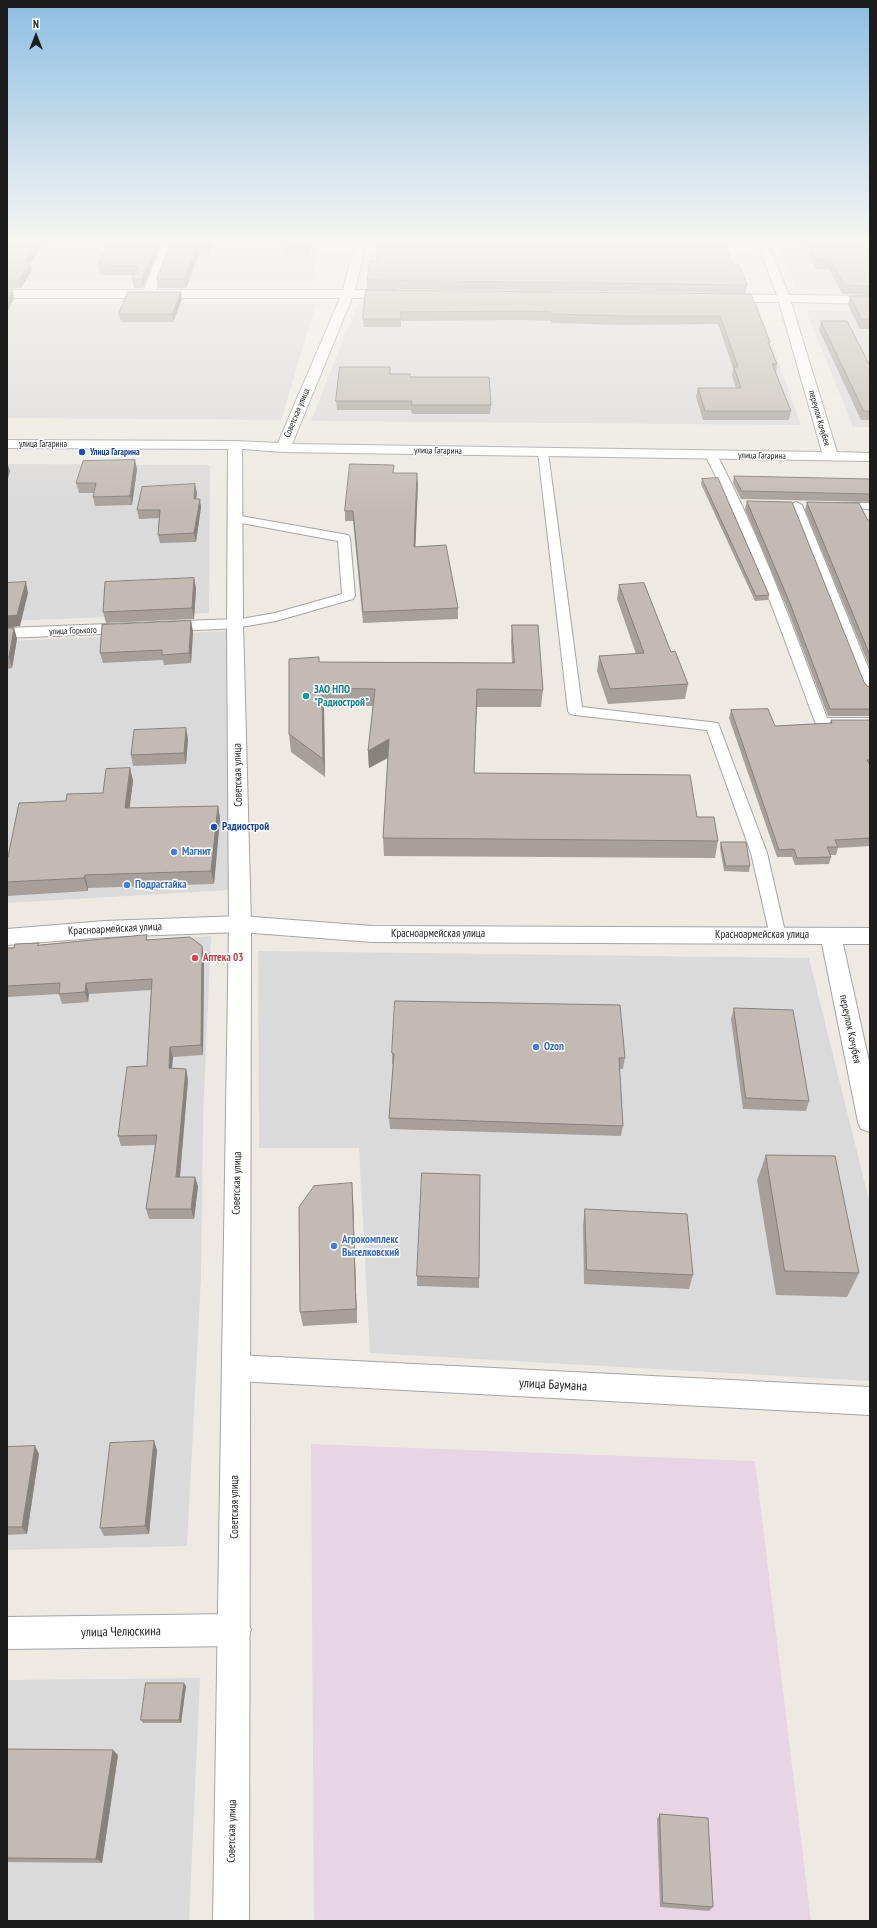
<!DOCTYPE html>
<meta charset="utf-8">
<style>
body{margin:0}
#map{position:relative;width:877px;height:1928px;overflow:hidden;background:#eeeae3;font-family:"PT Sans Narrow",sans-serif}
canvas{display:block}
.frame{position:absolute;inset:0;border:8px solid #1d1d1d;pointer-events:none}
.north{position:absolute;left:16px;top:16px;width:40px;height:40px;-webkit-text-stroke:3px #fff;paint-order:stroke;rotate:0deg;font-size:11px;font-weight:700;line-height:16px;text-align:center;color:#1d1d1d}
.north::after{content:'';display:block;margin:auto;width:14px;height:18px;background:#1d1d1d;clip-path:polygon(50% 0,100% 100%,50% 72%,0 100%)}
</style>
<div id="map">
<canvas width="877" height="1928"></canvas>
<div class="frame"></div>
<div class="north">N</div>
</div>
<script>
const g = document.querySelector('canvas').getContext('2d');
g.lineJoin = 'round';
function paint(path, color) { g.fillStyle = color; g.fill(path, 'evenodd'); }
function stroke(path, color, width, dash) { g.strokeStyle = color; g.lineWidth = width; g.lineCap = dash ? 'butt' : 'round'; g.setLineDash(dash || []); g.stroke(path); }
function drawText(font, color, halo, rows, align = 'center') {
  g.font = font + ' "PT Sans Narrow",sans-serif'; g.lineWidth = 3; g.setLineDash([]); g.textBaseline = 'middle'; g.strokeStyle = halo; g.fillStyle = color; for (const [text, x, y, turn = 0] of rows) {
    g.save(); g.translate(x, y); g.rotate((+turn || 0) * Math.PI / 180); g.textAlign = isNaN(turn) ? turn : align; if (halo) g.strokeText(text, 0, 0); g.fillText(text, 0, 0); g.restore();
  }
}
const residential = new Path2D(`
 M17,243H151L132,282H7Z
 M185,243H320L312,282H168Z
 M777,243H870V289H797Z
 M7,304H316L281,420L7,418Z
 M357,304L758,306L801,425L311,421Z
 M806,311H870V427H853Z
 M7,464L210,465L209,613L7,621Z
 M229,631V890L7,903V641Z
 M211,936L203,1118L201,1277L187,1546L7,1550V952Z
 M258,951L809,958L870,1204V1381L370,1353L359,1148H259Z
 M200,1678L189,1921H7V1680Z`);
const industrial = new Path2D(`
 M311,1444L755,1461L811,1921H314Z`);
const service = new Path2D(`
 M543,449L548,452L582,707L718,723L767,853L786,936L784,940L778,942L772,940L770,936L751,853L707,730L575,715L570,714L568,711L538,452Z
 M711,452L717,455C761,539 794,629 827,718H870V726H822L817,725L815,722C782,632 750,541 705,455Z
 M796,502L802,505L870,672V693L865,692L863,689L790,505Z
 M837,503H870V509L833,508L831,506L833,504Z
 M235,515L348,535L350,538L355,596L353,599L276,621L235,628L230,627L229,624L230,621L275,613L342,594L338,541L231,521L229,519Z`);
const minor = new Path2D(`
 M162,243H174L156,290H343L355,243H366L355,290H395L401,294L395,298H352L292,444L822,452L779,302H723L717,298L723,294L777,295L757,243H768L789,295L870,296V304L791,302L837,452L870,453V461L283,452L230,448L228,445L230,442L235,441L278,443L340,298H7V290H144Z
 M235,619L241,620L243,624L241,628L7,638V628Z
 M240,916L372,926L870,928V944H843L870,1066V1132L861,1129L858,1122L822,944L372,942L240,932L105,937L7,945V929L105,921Z
 M236,1355L870,1387V1415L236,1381L226,1377L222,1368L226,1359Z
 M235,1614L246,1619L251,1630L246,1641L235,1646L7,1649V1617Z`);
const tertiary = new Path2D(`
 M7,440L235,441L240,442L242,445L243,624L251,924L249,1921H213L229,924L227,624L228,449L7,448Z`);
const wall = new Path2D(`
 M7,243H43L30,264L32,270L21,288L7,289Z
 M161,243L143,288H134L132,279L134,275H100L98,265Z
 M171,243H212L208,254H199L186,288H158L157,279Z
 M312,243L309,254H285V245Z
 M803,243H870V295L842,294L829,269H816Z
 M732,264L747,285L746,293L367,289V280Z
 M366,290L751,294L770,342L769,345L777,364L776,372L791,411L789,420H703L696,397L698,388H736L732,376L733,368L718,324L624,325L551,323V321L524,320L401,321V327H364L363,319Z
 M850,296H870V329H860L848,305Z
 M182,299L173,322H121L119,314Z
 M821,321L870,366V420H861L819,330Z
 M390,374L410,377L491,405L490,414H412L411,410H337L336,401Z
 M137,469L132,505L95,506L93,497L94,493H79L76,483Z
 M395,473L418,484L415,547L458,608V619L363,623L353,521H345V511Z
 M734,476L870,479V502L741,499L733,483Z
 M702,479L769,595L768,600L755,601L701,484Z
 M197,493L196,499L201,507L196,542L160,543L158,535L159,518L139,519L137,510Z
 M747,501L864,682L867,686L870,687V716H828L787,608L745,509Z
 M807,502L870,521V668L805,510Z
 M194,578L196,589L194,619L106,623L103,612Z
 M619,585L671,652L688,684L685,699L608,704L597,671L599,656L636,654L617,599Z
 M191,621L193,632L191,663L164,665L163,660L103,663L100,653Z
 M512,625L543,690L541,707H477L474,773L697,817L718,841L715,858L384,856L383,838L388,758L369,768L368,751L373,706H324L325,777L291,752L289,734L319,662L512,663L511,642Z
 M7,628H14L17,639L12,668L7,669Z
 M731,710L775,726L830,723L831,720H870V846L838,848L836,855H830L831,857L829,864L795,865L792,857H777L729,718Z
 M188,739L186,764L133,766L131,755Z
 M130,768L133,781L129,808L218,806L220,819L214,884L88,888V891L7,896V857H8L66,801L103,793Z
 M721,842L750,866L749,872L724,871L720,848Z
 M148,939L202,946L204,957L203,1055L173,1057L172,1068L186,1069L188,1080L180,1177L198,1186L194,1219H149L146,1209L155,1145L121,1146L118,1136L147,1066L151,990L89,994L88,1002L62,1004L59,994L7,997V948L39,945Z
 M734,1008L809,1101L806,1111L743,1109L731,1019Z
 M392,1053L625,1058L623,1069H619L623,1126L621,1136L390,1129L389,1118L393,1064H392Z
 M766,1155L859,1273L847,1297L776,1295L757,1180Z
 M353,1199L357,1323L303,1326L300,1312Z
 M585,1209L693,1275L689,1289L584,1284L583,1224Z
 M417,1276L479,1278V1288L417,1286Z
 M154,1441L157,1450L149,1534L104,1536L100,1528Z
 M35,1446L39,1454L27,1534L7,1535V1447Z
 M186,1686L181,1723H143L141,1720Z
 M7,1749L118,1755L102,1863L7,1862Z
 M660,1814L713,1907L709,1911L660,1907L657,1819Z`);
const shadedWall = new Path2D(`
 M36,243H43L30,264L32,270L21,288L19,280L24,262Z
 M156,243H161L143,288L142,279Z
 M207,243H212L208,254L207,245Z
 M309,243H312L309,254L308,245Z
 M198,245L199,254L186,288L184,279Z
 M13,291L14,299L7,312V300Z
 M181,292L182,299L173,322L172,314Z
 M135,460L137,469L132,505L130,496Z
 M7,462L10,471L7,482Z
 M417,473L418,484L415,557L414,547Z
 M195,484L197,493L195,507L194,499Z
 M200,499L201,507L196,542L194,533Z
 M194,578L196,589L194,619L192,608Z
 M26,582L28,593L20,626L7,628V616Z
 M191,621L193,632L191,663L189,653Z
 M14,628L17,639L12,668L9,657Z
 M322,688L324,706L325,777L323,759Z
 M186,728L188,739L186,764L184,753Z
 M389,739V757L369,768L368,751Z
 M130,768L133,781L128,821L125,808Z
 M218,806L220,819L214,884L211,871Z
 M85,875L88,888V891L84,878Z
 M202,946L204,957L203,1055L201,1045Z
 M86,983L89,994L88,1002L85,992Z
 M170,1047L173,1057L171,1078L169,1068Z
 M186,1069L188,1080L179,1186L176,1177Z
 M195,1177L198,1186L194,1219L191,1209Z
 M352,1183L353,1199L357,1323L356,1309Z
 M154,1441L157,1450L149,1534L145,1526Z
 M35,1446L39,1454L27,1534L22,1527Z
 M184,1683L186,1686L181,1723L179,1720Z
 M113,1750L118,1755L102,1863L96,1859Z`);
const building = new Path2D(`
 M7,243H36L24,262H30L19,280L7,281Z
 M110,243H156L142,279H132L138,266L98,265Z
 M171,243H207V245H198L184,279H157Z
 M285,243H309L308,245H285Z
 M379,243H725L732,264H739L747,285L367,280L370,261H376Z
 M809,243H870V286L844,285L831,260H817Z
 M366,290L751,294L770,342H768L777,364H772L791,411H705L698,388H741L734,367H738L720,316H625L552,314L551,312L524,311L401,312V319H363Z
 M7,291H13L7,300Z
 M128,292H181L172,314H119Z
 M850,296H870V319H862Z
 M821,321H847L870,366V411H864Z
 M340,367H390V374H410V377H489L491,405H411L412,401H336Z
 M135,460L130,496L93,497L96,483H76L83,461Z
 M350,464L394,465L393,473H417L414,547L446,545L458,608L363,612L353,511H345Z
 M734,476L870,479V494L742,491Z
 M718,478L769,595L756,596L702,479Z
 M195,484L194,499H200L194,533L158,535L160,510H137L142,487Z
 M747,501L792,502L864,682L867,686L870,687V709H830L789,601Z
 M807,502L859,503L867,519L870,521V655Z
 M194,578L192,608L103,612L105,582Z
 M26,582L17,615L7,616V583Z
 M644,583L671,652L675,651L688,684L610,689L599,656L644,653L619,585Z
 M191,621L189,653L162,655V650L100,653L102,625Z
 M512,625H538L543,690L477,689L474,773L690,775L697,817H714L718,841L383,838L389,739L368,751L375,689L322,688L323,759L289,734V659L319,657V662L514,663Z
 M7,628H14L9,657H7Z
 M768,709L775,726L832,723L831,720H870V760H867L870,765V838L835,840L838,847H827L831,857L797,858L794,849L779,850L731,710Z
 M186,728L184,753L131,755L134,730Z
 M130,768L125,808L218,806L211,871L85,875L84,878L7,882V857H8L19,803L66,801L67,794L103,793L106,769Z
 M721,842H746L750,866H726Z
 M147,935L146,940L190,937L202,946L201,1045L170,1047L169,1068L186,1069L176,1177H195L191,1209H146L157,1135L118,1136L127,1067L147,1066L152,979L86,983L85,992L59,994L60,983L7,986V948H14L15,944L39,943L38,945Z
 M395,1001L620,1005L625,1058H619L623,1126L389,1118L394,1054L392,1053Z
 M734,1008L793,1010L809,1101L746,1098Z
 M766,1155L835,1156L859,1273L785,1271Z
 M422,1173L480,1175L479,1278L417,1276Z
 M352,1183L356,1309L300,1312L299,1207L314,1186Z
 M585,1209L687,1214L693,1275L587,1270Z
 M154,1441L145,1526L100,1528L110,1443Z
 M35,1446L22,1527H7V1447Z
 M146,1683H184L179,1720H141Z
 M7,1749L113,1750L96,1859L7,1858Z
 M660,1814L708,1818L713,1907L663,1903Z`);
const markers = [
 [82,452,4,"#1a4fb4"],
 [306,696,4,"#0f9aa8"],
 [214,827,4,"#1a4fb4"],
 [174,852,4,"#3f7fe0"],
 [127,885,4,"#3f7fe0"],
 [195,958,4,"#e0444e"],
 [536,1047,4,"#3f7fe0"],
 [334,1246,4,"#3f7fe0"]
];
const farStreetnames = [
 ["Советская улица",297,413,-67],
 ["переулок Кочубея",819,418,74],
 ["улица Гагарина",43,444],
 ["улица Гагарина",438,451,1],
 ["улица Гагарина",762,456,1],
 ["улица Горького",73,631,-2]
];
const farTransitnames = [
 ["Улица Гагарина",90,452]
];
const cultureNames = [
 ["ЗАО НПО",314,690],
 ["\"Радиострой\"",314,703]
];
const streetNames = [
 ["Советская улица",238,775,-91],
 ["Красноармейская улица",115,929,-3],
 ["Красноармейская улица",438,934],
 ["Красноармейская улица",762,935],
 ["переулок Кочубея",850,1029,78],
 ["Советская улица",237,1183,-89],
 ["Советская улица",235,1507,-90],
 ["Советская улица",232,1831,-89]
];
const transitNames = [
 ["Радиострой",222,827]
];
const shopNames = [
 ["Магнит",182,852],
 ["Подрастайка",135,885],
 ["Ozon",544,1047],
 ["Агрокомплекс",342,1240],
 ["Выселковский",342,1253]
];
const healthNames = [
 ["Аптека 03",203,958]
];
const nearStreetnames = [
 ["улица Баумана",553,1385,3],
 ["улица Челюскина",121,1632,-1]
];
paint(residential, '#dbdada');
paint(industrial, '#e7d5e3');
stroke(service, '#a4a4a4', 2);
stroke(minor, '#a4a4a4', 2);
stroke(tertiary, '#a4a4a4', 2);
paint(service, '#fff');
paint(minor, '#fff');
paint(tertiary, '#fff');
paint(wall, '#a7a09a');
paint(shadedWall, '#88827d');
paint(building, '#c2bab3');
stroke(building, '#88827d', 1);
const sky = g.createLinearGradient(0, 0, 0, 513);
sky.addColorStop(0, '#8dbee2');
sky.addColorStop(0.47, '#f7f6f2');
sky.addColorStop(1, '#f7f6f200');
g.fillStyle = sky;
g.fillRect(0, 0, 877, 513);
for (const [x, y, r, color] of markers) { const dot = new Path2D(); dot.arc(x, y, r, 0, 2 * Math.PI); g.fillStyle = color; g.fill(dot); stroke(dot, '#fff', 1.5); }
drawText('9px', '#1d1d1d', '#fff', farStreetnames);
drawText('bold 9px', '#164399', '#fff', farTransitnames, 'left');
drawText('bold 11px', '#0d838f', '#fff', cultureNames, 'left');
drawText('11px', '#1d1d1d', '#fff', streetNames);
drawText('bold 11px', '#164399', '#fff', transitNames, 'left');
drawText('bold 11px', '#366cbe', '#fff', shopNames, 'left');
drawText('bold 11px', '#be3a42', '#fff', healthNames, 'left');
drawText('13px', '#1d1d1d', '#fff', nearStreetnames);
</script>
